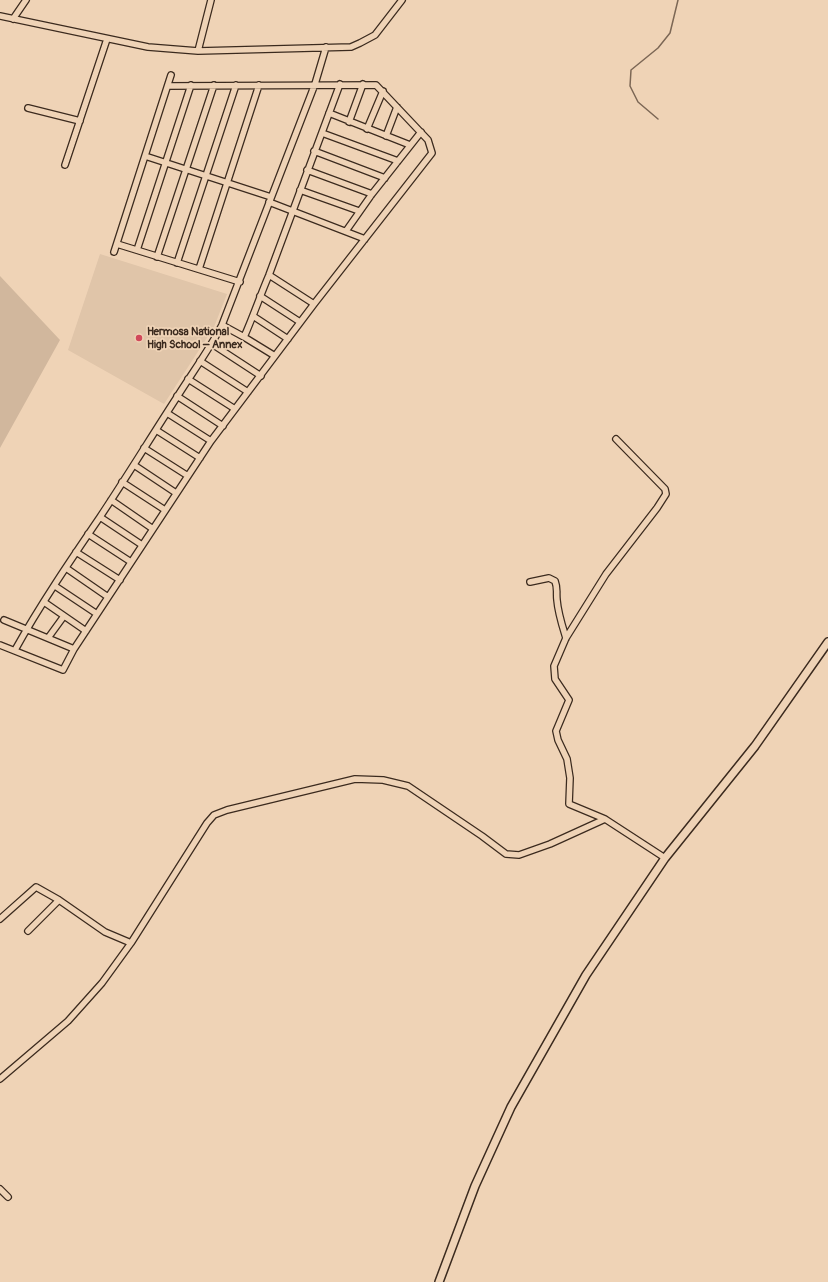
<!DOCTYPE html>
<meta charset="utf-8">
<style>
body{margin:0}
canvas{display:block;background:#efd3b6}
</style>
<canvas width="828" height="1282"></canvas>
<script>
const g = document.querySelector('canvas').getContext('2d');
g.lineJoin = 'round';
function paint(path, color) { g.fillStyle = color; g.fill(path, 'evenodd'); }
function stroke(path, color, width, dash) { g.strokeStyle = color; g.lineWidth = width; g.lineCap = dash ? 'butt' : 'round'; g.setLineDash(dash || []); g.stroke(path); }
function drawText(font, color, halo, rows, align = 'center') {
  g.font = font + ' Pangolin,sans-serif'; g.lineWidth = 3.5; g.setLineDash([]); g.textBaseline = 'middle'; g.strokeStyle = halo; g.fillStyle = color; for (const [text, x, y, turn = 0] of rows) {
    g.save(); g.translate(x, y); g.rotate((+turn || 0) * Math.PI / 180); g.textAlign = isNaN(turn) ? turn : align; if (halo) g.strokeText(text, 0, 0); g.fillText(text, 0, 0); g.restore();
  }
}
const built = new Path2D(`
 M100,254L227,294L214,327L164,404L68,350Z`);
const green = new Path2D(`
 M0,276L60,340L0,448Z`);
const stream = new Path2D(`
 M658,119L638,102L630,86L631,70L658,48L670,33L678,0`);
const minor = new Path2D(`
 M0,16L148,47L198,51L351,47L360,43L375,35L402,0
 M13,19L26,0
 M198,51L211,0
 M28,108L80,121
 M329,113L410,145
 M349,122L363,84
 M367,129L383,91
 M322,133L398,161
 M386,136L397,107
 M314,151L385,178
 M145,156L271,197
 M65,165L107,39
 M307,170L372,194
 M300,190L359,211
 M269,202L365,239
 M346,231L372,194L421,132
 M117,244L240,282
 M137,250L191,85
 M114,252L171,75
 M157,257L214,85
 M177,263L236,85
 M199,269L259,85
 M269,275L314,304
 M260,296L300,322
 M253,316L288,339
 M222,325L244,337L275,356
 M244,337C253,317 260,296 269,275L340,84
 M212,344L261,376
 M200,361L248,392
 M188,379L235,409
 M177,396L223,426
 M167,413L211,441
 M156,430L200,458
 M144,448L188,476
 M134,465L176,493
 M122,482L165,510
 M111,500L153,529
 M100,517L142,545
 M88,534L131,562
 M76,552L120,580
 M66,568L108,597
 M530,582L549,578L555,581C558,589 556,592 557,600C558,613 562,625 566,638
 M55,586L97,614
 M44,602L86,631
 M4,620L74,649
 M48,638L64,616
 M0,645L63,670L74,649L211,441L314,304L432,153L428,140L376,85L168,86
 M15,650C40,605 70,561 100,517C126,478 151,437 177,397C192,373 209,350 222,325L315,84L326,47
 M605,819L569,804L570,778L567,759L558,740L556,731L569,700L555,679L554,666L566,638L606,574L657,508L666,494L665,489L616,439
 M0,919L36,887L59,900L105,932L131,943
 M28,931L59,900
 M0,1079L68,1021L102,983L131,943L207,823L214,815L227,810L355,779L383,780L408,786L482,836L506,854L519,855L550,844L605,819L665,858
 M0,1189L8,1197`);
const tertiary = new Path2D(`
 M439,1282L475,1186L511,1107L586,975L665,858L755,746L828,642`);
const markers = [
 [139,338,4,"#d1495b"]
];
const poiNames = [
 ["Hermosa National",147,332],
 ["High School – Annex",147,345]
];
paint(built, '#e0c5a9');
paint(green, '#d1b79d');
stroke(stream, '#7c6755', 1.5);
stroke(minor, '#3b2a1e', 8);
stroke(tertiary, '#3b2a1e', 10);
stroke(minor, '#efd3b6', 5.5);
stroke(tertiary, '#efd3b6', 7);
for (const [x, y, r, color] of markers) { const dot = new Path2D(); dot.arc(x, y, r, 0, 2 * Math.PI); g.fillStyle = color; g.fill(dot); stroke(dot, '#efd3b6', 1.5); }
drawText('bold 11px', '#3b2a1e', '#efd3b6', poiNames, 'left');
</script>
